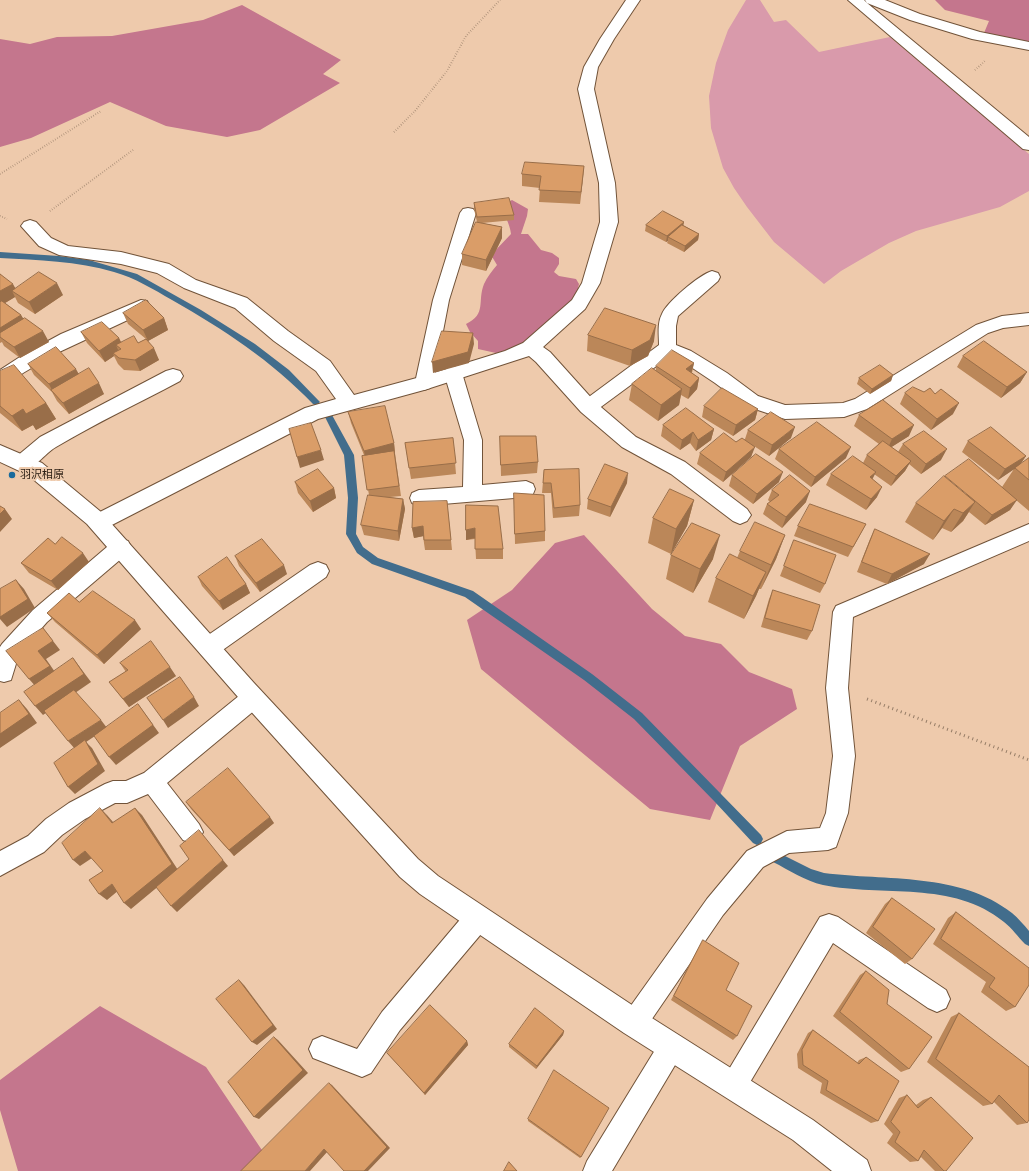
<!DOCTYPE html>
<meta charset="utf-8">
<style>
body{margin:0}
canvas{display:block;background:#eecaac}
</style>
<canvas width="1029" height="1171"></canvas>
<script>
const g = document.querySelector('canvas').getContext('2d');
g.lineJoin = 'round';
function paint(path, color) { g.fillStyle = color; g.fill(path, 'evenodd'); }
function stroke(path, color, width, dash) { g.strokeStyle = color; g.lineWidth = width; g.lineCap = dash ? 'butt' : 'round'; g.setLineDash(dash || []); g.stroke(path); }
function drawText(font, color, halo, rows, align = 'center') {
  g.font = font + ' "Roboto Serif","Noto Sans JP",serif'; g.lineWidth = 4; g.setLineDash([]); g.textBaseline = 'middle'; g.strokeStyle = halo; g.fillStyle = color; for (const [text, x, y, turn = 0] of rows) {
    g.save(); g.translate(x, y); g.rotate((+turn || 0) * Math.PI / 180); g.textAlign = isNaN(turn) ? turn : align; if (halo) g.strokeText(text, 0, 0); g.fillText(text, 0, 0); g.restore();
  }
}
const green = new Path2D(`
 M746,0H760L774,22L786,20L819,52L890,37L1029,154V191L1000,207L916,231L889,243L841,271L824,284L774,242L747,207L734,188L723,168L711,128L709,96L716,63L728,30Z`);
const forest = new Path2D(`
 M935,0H1029V43L984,33L989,21L945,10Z
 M242,5L341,60L323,74L340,83L260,130L227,137L166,126L110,102L31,138L0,147V39L30,44L57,37L112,36L203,20Z
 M512,200L528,209L527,216L521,234H528L541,250L552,253L559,258V264L554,272L559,276L576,279L579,284L575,301L530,341L508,352L496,353L478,349V341L470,332L466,324C487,314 477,301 484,284C487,277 492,271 497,265L491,255L511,234C510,224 504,216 503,205Z
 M584,535L652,609L685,636L721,644L749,672L792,689L797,709L740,746L710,820L650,809L481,669L467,620L512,590L555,543Z
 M100,1006L206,1067L276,1171H18L0,1110V1080Z`);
const stream = new Path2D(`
 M0,252L59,256L89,260L137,274L201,310L255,344L289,370L320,402L316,405L313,404C272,361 223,329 172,300C153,289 135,278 114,272C77,261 38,260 0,258Z
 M329,414L332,415L354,455L358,498L356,534L363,547L378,558L473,591L592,674L642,713L761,835L763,839L761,843L757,845L753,843L715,802L634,719L584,680L465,597L372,564L357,553L346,534L348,498L344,455L325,417Z
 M777,852L811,869L824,873C886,881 960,872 1012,913C1018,918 1024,925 1029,931V946L1025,944C1018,937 1012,928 1004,922C953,880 882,897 823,885C805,881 789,870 773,862L771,858L773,854Z`);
const pathFar1 = new Path2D(`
 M975,70L986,60
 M394,132L415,111L447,71L466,36L500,0
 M0,174L101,111
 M50,211L133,150
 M0,216L7,219`);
const path = new Path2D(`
 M867,699L1029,760`);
const service = new Path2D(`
 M468,208L473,209L476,213L449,300L433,383L430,388L424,390L418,388L415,383L433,300L460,213L463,209Z
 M712,271L718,273L720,277L718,281L678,316L676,326V345L691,351L727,373L758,396L785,405L843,403L855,399L976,325L1002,316L1029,313V325L1003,328L988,333L867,409L844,417L785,419L746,406L715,383L679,359L670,356L594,412L588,414L582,412L579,407L582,402L659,345C659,335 657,323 662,314C667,302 699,275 712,271Z
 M453,367L459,368L462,373L482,440V485L526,481L533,484L535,489L533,494L526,497L419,506L412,503L410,498L412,493L419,490L463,487L464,440L444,373L447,368Z
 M1029,524V541L853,617L848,688L855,756L848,813L836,847L828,850L789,853L763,867L723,915L643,1032L634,1036L625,1032L621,1023L625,1014L707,899L747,851L787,831L820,828L826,813L833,756L826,688L833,612L836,606Z
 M121,539L128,541L131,547L128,553L47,622L19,654L11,680L4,682L0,681V647L2,644L33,610L114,541Z
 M253,688L261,691L264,698L261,705L167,783L199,824L203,832L199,840L191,843L183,840L148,794L127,803H115L85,819L62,835L44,852L0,876V851L28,836L46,819L69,803L105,784L113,781H126L144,773L245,691Z
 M478,906L487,909L490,918L487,927L400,1030L371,1073L362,1077L313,1058L309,1049L313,1040L322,1036L357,1049L382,1012L469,909Z
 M829,914L838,917L946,990L950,999L946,1008L937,1012L928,1008L833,943L743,1094L734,1098L725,1094L721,1085L725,1076L820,917Z
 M672,1033L681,1037L685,1046L681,1055L612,1171H583L587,1161L663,1037Z`);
const minor = new Path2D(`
 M626,0H640L614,39L598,67L594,89L615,183L618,222L600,283L585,309L543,347L550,352L595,402L636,437L685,462L747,509L751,515L747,521L740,524L733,521L671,474L622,447L581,412L536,362L529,356L424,390L318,419L106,528L99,531L92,528L88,522L92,516L305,408L336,399L316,371L274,341L235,308L184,288L157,273L121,264L59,255L39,246L21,226L24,222L30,220L36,222L51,238L68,246L121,252L169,264L196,280L247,298L288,331L330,361L354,395L424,376L505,351L523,343L572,300L582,283L600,222L599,183L578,89L584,67L600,39Z
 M848,0H864L867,3L865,0H885L920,14L980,32L1029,42V50L972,39L910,20L867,3L1029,137V150L1023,149Z
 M141,300L147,301L150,306L147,311L57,353L23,373L7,385L0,387V370L26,353L61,334Z
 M173,369L180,371L183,376L180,381C139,403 96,423 56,447C42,455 33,474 16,469L13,463L16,457L40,437L166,371Z
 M318,562L326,565L329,571L326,577L217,654L209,657L201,654L198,647L201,640L310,565Z`);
const tertiary = new Path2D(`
 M0,445L42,463L101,512L254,683L418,859L438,876L644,1013L813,1120L867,1160L871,1171H832L793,1140L624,1033L420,894L400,877L238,697L87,524L28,475L0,462Z`);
const wall = new Path2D(`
 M584,166L580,204L539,202L540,188L522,186V174Z
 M474,203L514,215V220L482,223L502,227V238L486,271L462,265V254L477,222L474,209Z
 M684,222L683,225L699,234L698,240L684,252L667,243L668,241L666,242L645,231L646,225Z
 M0,274L16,289L63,295L35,314L18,303L15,297L5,303L21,315L23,319L49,342L20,358L4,346L2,342L0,343Z
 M123,313L164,318L168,330L148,341L159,360L140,371L124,370L118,364L114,356L105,362L87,343L81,332L119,338L121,342L138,343L146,339L128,324Z
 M588,335L654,341L648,356L630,366L587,351Z
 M963,356L1027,372L1020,383L1001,398L957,367Z
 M694,363L692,373L699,378L697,389L688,399L681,395L679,405L658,421L629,400L632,384L656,371V366Z
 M28,364L79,374L104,394L69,414L57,401L52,392L34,375Z
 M0,371L46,403L56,419L36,430L33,425L22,431L0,413Z
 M893,375L891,381L870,394L857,384L859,378Z
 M905,393L953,414L931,430L900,404Z
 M704,406L758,409L755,420L733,436L702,417Z
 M348,412L394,443L395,453L401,496L390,497L403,499L405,509L399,541L364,535L361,525L369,495L362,456L364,455L351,423Z
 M859,415L909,436L891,447L898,452L903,444L941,460L921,474L909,464L905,471L891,486L874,474L872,479L877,497L866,510L826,485L831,474L863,463L867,455L879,444L854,426Z
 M663,425L714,429L711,440L696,451L690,443L680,450L661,436Z
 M748,430L791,438L769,456L754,446L751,457L723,482L697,464L700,453L745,439Z
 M500,436L538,462L537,473L501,476Z
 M453,438L456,474L411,479L405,443Z
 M968,441L1026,456L1020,465L1029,458V511L1016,500L1010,510L985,525L969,512L963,521L951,532L942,528L933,540L905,522L916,503L1002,487L1014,469L998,480L962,452Z
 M779,449L846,458L811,487L775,459Z
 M544,470L580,505L579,516L553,518L551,493H542Z
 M732,475L779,482L753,504L729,486Z
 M295,482L334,488L336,498L313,512L298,493Z
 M627,483L610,517L587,509L588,499Z
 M772,490L806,502L782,528L763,514L767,504L770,502L768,500Z
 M514,493L545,531V541L515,544Z
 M694,500L687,526L671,554L648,543L653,518Z
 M447,501L452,550H425L423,536L414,538L412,528Z
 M866,524L848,557L794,536L798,526Z
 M875,529L924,564L887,584L857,572L870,539Z
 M466,530L503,549V559H476L475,539L466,540Z
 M785,535L776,559L761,589H759L756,596L744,619L708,602L716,578L737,558L740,551Z
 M794,540L825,584L820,593L780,576Z
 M671,555L713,559L693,593L666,579Z
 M235,556L287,574L260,592L239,566Z
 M89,562L58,590L29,573L21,563Z
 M198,577L246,584L250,593L223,610L202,586Z
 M773,590L812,631L807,640L761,627L769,599Z
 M79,602L141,629L104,664L55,622L47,613Z
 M120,663L176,676L129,707L109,682L126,672Z
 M186,802L274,823L234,856L191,809Z
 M892,898L912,959L905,964L866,933L885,904Z
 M956,912L1015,1007L1006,1011L981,992L986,982L933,944L948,918Z
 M703,940L726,990L737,1036L733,1040L671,1000L700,945Z
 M866,971L887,1004L909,1069L901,1072L833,1016L860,975Z
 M959,1013L1027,1123L1017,1125L994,1102L992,1104L983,1106L927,1062L951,1017Z
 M813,1030L857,1063L859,1060L866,1057L878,1121L871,1123L820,1093L822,1083L798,1068L797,1054L808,1033Z
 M564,1031L563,1035L536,1069L509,1047V1044Z
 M467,1041L468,1045L425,1095L387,1053Z
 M907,1095L916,1105L923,1100L931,1097L946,1171H935L921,1157L918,1161L910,1162L887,1143L893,1134L884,1124L899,1098Z
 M528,1119L581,1157L580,1158L528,1121Z`);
const shadedWall = new Path2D(`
 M584,166L583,178L580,204L581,192Z
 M684,222L683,227L668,237V241L666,242L667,236Z
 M502,227V238L486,271V260Z
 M699,234L698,240L684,252L685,246Z
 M57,283L63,295L35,314L29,302Z
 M13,284L19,295L12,291L15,297L0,306V291Z
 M21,315L28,326L0,337V328Z
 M164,318L168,330L148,341L143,330Z
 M656,325L654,341L648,356L630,366L632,350Z
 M43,331L49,342L20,358L14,347Z
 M473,333L474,344L469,363L433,373L432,362Z
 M119,338L124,349H121L116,345L119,352L113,353L114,356L105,362L99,351Z
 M154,348L159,360L140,371L135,360Z
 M694,363L691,374L686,369Z
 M76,369L82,380L54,394L49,384Z
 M1027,372L1020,383L1001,398L1007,387Z
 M893,375L891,381L870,394L872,389Z
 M699,378L697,389L688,399L690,388Z
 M99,383L104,394L69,414L63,403Z
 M682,389L679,405L658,421L661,405Z
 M46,403L56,419L36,430L33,425L22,431L12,416L23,409Z
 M959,403L953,414L931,430L937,419Z
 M758,409L755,420L733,436L736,425Z
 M914,425L909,436L887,450L892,439Z
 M795,427L791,438L769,456L772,445Z
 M714,429L711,440L696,451L698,440Z
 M693,432L690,443L680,450L682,440Z
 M394,443L395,453L401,496L395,453L366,461L364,451Z
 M755,447L751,457L723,482L726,472Z
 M851,447L846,458L811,487L815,477Z
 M947,449L941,460L921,474L926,464Z
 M321,450L324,460L300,468L297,457Z
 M1026,456L1019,466L998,480L1005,469Z
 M911,461L905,471L891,486L896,476Z
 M783,472L779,482L753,504L757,494Z
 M876,472L871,482L870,477Z
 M628,473L627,483L610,517L611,507Z
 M882,487L877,497L866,510L871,499Z
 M334,488L336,498L313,512L310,501Z
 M810,491L806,502L782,528L786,517Z
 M403,499L405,509L399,541L398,531Z
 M694,500L687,526L671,554L676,529Z
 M1017,500L1010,510L985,525L992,515Z
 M975,502L963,521L951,532L963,513Z
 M5,509L12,519L0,532V514Z
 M954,509L942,528L933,540L944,521Z
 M423,526L424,536L414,538L412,528Z
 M475,528V538L466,540V530Z
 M720,535L713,559L693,593L700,569Z
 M785,535L776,559L761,589L771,565Z
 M83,553L89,562L58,590L51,581Z
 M930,554L924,564L887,584L892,574Z
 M284,565L287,574L260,592L256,583Z
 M766,572L756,596L744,619L753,596Z
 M16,580L24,589L35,608L7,627L0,619V617Z
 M246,584L250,593L223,610L219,601Z
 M135,620L141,629L104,664L97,655Z
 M43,628L60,650L46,659L57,675L37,688L29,679L38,651Z
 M73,658L91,682L43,715L35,706Z
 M170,667L176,676L129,707L123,699Z
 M194,697L199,706L168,728L163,720Z
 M19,700L27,709L37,723L0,748V734Z
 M138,704L159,733L116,765L109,757Z
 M101,720L107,728L86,742L92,748L105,771L75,794L68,787L75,749L68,741Z
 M100,808L107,815L119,829L112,823Z
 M135,808L142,815L178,870L131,909L124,903Z
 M270,817L274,823L234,856L229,850Z
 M85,851L92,858L80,866L73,860Z
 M223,860L228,866L177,912L171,906Z
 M112,884L119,890L107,900L99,894Z
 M239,980L244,985L277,1029L257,1045L252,1042Z
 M564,1031L563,1035L536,1069L537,1066Z
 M274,1037L278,1040L308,1073L259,1119L254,1117Z
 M467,1041L468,1045L425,1095L424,1093Z
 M329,1083L332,1085L390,1148L368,1171H364Z
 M324,1149L328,1151L310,1171H305Z`);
const building = new Path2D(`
 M525,162L584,166L581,192L539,190L541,176L522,174Z
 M509,198L514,215L477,217L474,203Z
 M663,211L684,222L667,236L646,225Z
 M476,222L502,227L486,260L462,254Z
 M682,225L699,234L685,246L668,237Z
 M39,272L57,283L29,302L12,291Z
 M0,274L13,284L0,291Z
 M146,300L164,318L143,330L123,313Z
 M2,301L21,315L0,328V302Z
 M605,308L656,325L650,340L632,350L588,335Z
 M25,318L43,331L14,347L0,337V333Z
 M102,322L119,338L99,351L81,332Z
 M442,331L473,333L468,352L432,362Z
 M134,336L138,343L146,339L154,348L135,360L119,358L113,353L121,349L116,345Z
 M984,341L1027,372L1007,387L963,356Z
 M56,347L76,369L49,384L28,364Z
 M672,350L694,363L686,369L699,378L690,388L656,366Z
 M14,365L46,403L26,414L23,409L12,416L0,406V371Z
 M880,365L893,375L872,389L859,378Z
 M89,368L99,383L63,403L51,390Z
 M652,368L682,389L661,405L632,384Z
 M913,387L924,392L930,388L935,394L941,389L959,403L937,419L905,393Z
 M722,388L758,409L736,425L704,406Z
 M883,400L914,425L892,439L859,415Z
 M385,406L394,443L364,451L348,412Z
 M686,408L714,429L698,440L693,432L682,440L663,425Z
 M771,412L795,427L772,445L748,430Z
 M817,422L851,447L815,477L779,449Z
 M311,423L321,450L297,457L289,429Z
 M991,427L1026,456L1005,469L968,441Z
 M924,431L947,449L926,464L903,444Z
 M724,433L736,442L742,438L755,447L726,472L700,453Z
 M500,436H536L538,462L501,465Z
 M453,438L456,463L409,468L405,443Z
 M883,441L911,461L896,476L867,455Z
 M394,451L399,486L367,490L362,456Z
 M756,454L783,472L757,494L732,475Z
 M853,456L876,472L870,477L882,487L871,499L831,474Z
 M1029,458V480L1015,468Z
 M969,459L1017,500L992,515L945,476Z
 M605,464L628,473L611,507L588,499Z
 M318,469L334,488L310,501L295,482Z
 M579,469L580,505L554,508L551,483H543L544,470Z
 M790,475L810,491L786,517L767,504L779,495L772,490Z
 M944,476L975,502L963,513L954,509L944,521L916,503Z
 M670,489L694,500L676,529L653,518Z
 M514,493L544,495L545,531L515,534Z
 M368,495L403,499L398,531L361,525Z
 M447,501L451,540H424L423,526L412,528L413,502Z
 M810,504L866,524L853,547L798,526Z
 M466,505L498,506L503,549H475V528L466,530Z
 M0,506L5,509L0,514Z
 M755,522L785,535L771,565L740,551Z
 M692,523L720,535L700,569L671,555Z
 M875,529L930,554L892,574L862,562Z
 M62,537L83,553L51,581L21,563L48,538L55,544Z
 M262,539L284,565L256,583L235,556Z
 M794,540L836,555L825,584L784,566Z
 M730,554L766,572L753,596L716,578Z
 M227,557L246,584L219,601L198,577Z
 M16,580L28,599L0,617V589Z
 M773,590L820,605L812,631L765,618Z
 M93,591L135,620L97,655L47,613L69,593L79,602Z
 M43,628L53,641L38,651L50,666L29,679L6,651Z
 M151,641L170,667L123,699L109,682L128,670L120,663Z
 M73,658L84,674L35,706L24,692Z
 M180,677L194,697L163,720L147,698Z
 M74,690L101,720L68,741L44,711Z
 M19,700L29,714L0,734V713Z
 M138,704L153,725L109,757L94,736Z
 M85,740L98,764L68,787L54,763Z
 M228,768L270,817L229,850L186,802Z
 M100,808L112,823L135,808L172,864L124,903L112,884L99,894L89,880L103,871L85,851L73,860L62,843Z
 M199,830L223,860L171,906L156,887L189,859L180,846Z
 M892,898L935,929L912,959L873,927Z
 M956,912L1029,968V985L1015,1007L989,987L995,978L941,939Z
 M703,940L739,963L726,990L752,1006L737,1036L674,996Z
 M866,971L889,990L887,1004L932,1037L909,1069L840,1012Z
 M239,980L273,1025L252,1042L216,999Z
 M430,1005L467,1041L424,1093L387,1053Z
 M535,1008L564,1031L537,1066L509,1044Z
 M959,1013L1029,1067V1120L1027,1123L999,1095L992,1104L936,1059Z
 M813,1030L859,1064L866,1057L899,1081L878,1121L826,1090L828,1081L803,1065L802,1050Z
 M274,1037L303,1070L254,1117L228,1082Z
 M554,1070L609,1108L581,1157L528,1119Z
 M329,1083L387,1147L364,1171H344L324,1149L305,1171H241Z
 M907,1095L918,1108L931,1097L973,1138L946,1171H944L924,1150L918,1161L895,1142L900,1132L891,1122Z
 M509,1162L517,1171H504Z`);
const markers = [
 [12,475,4,"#196a9c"]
];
const poiNames = [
 ["羽沢相原",20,475]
];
paint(green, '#d99aab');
paint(forest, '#c4768d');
paint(stream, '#426d8c');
stroke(service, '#715339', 2);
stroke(minor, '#715339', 2);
stroke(tertiary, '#715339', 2);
stroke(pathFar1, '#967d67', 2, [0.5, 2]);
stroke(path, '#967d67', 3, [1, 3.5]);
paint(service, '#fff');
paint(minor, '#fff');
paint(tertiary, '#fff');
paint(wall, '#bb8759');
paint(shadedWall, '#996e49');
paint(building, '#da9d68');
stroke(building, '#996e49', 1);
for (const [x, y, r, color] of markers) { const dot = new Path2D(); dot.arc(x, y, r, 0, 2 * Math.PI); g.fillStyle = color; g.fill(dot); stroke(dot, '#eecaac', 1.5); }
drawText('11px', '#2c1f14', '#eecaac', poiNames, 'left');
</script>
